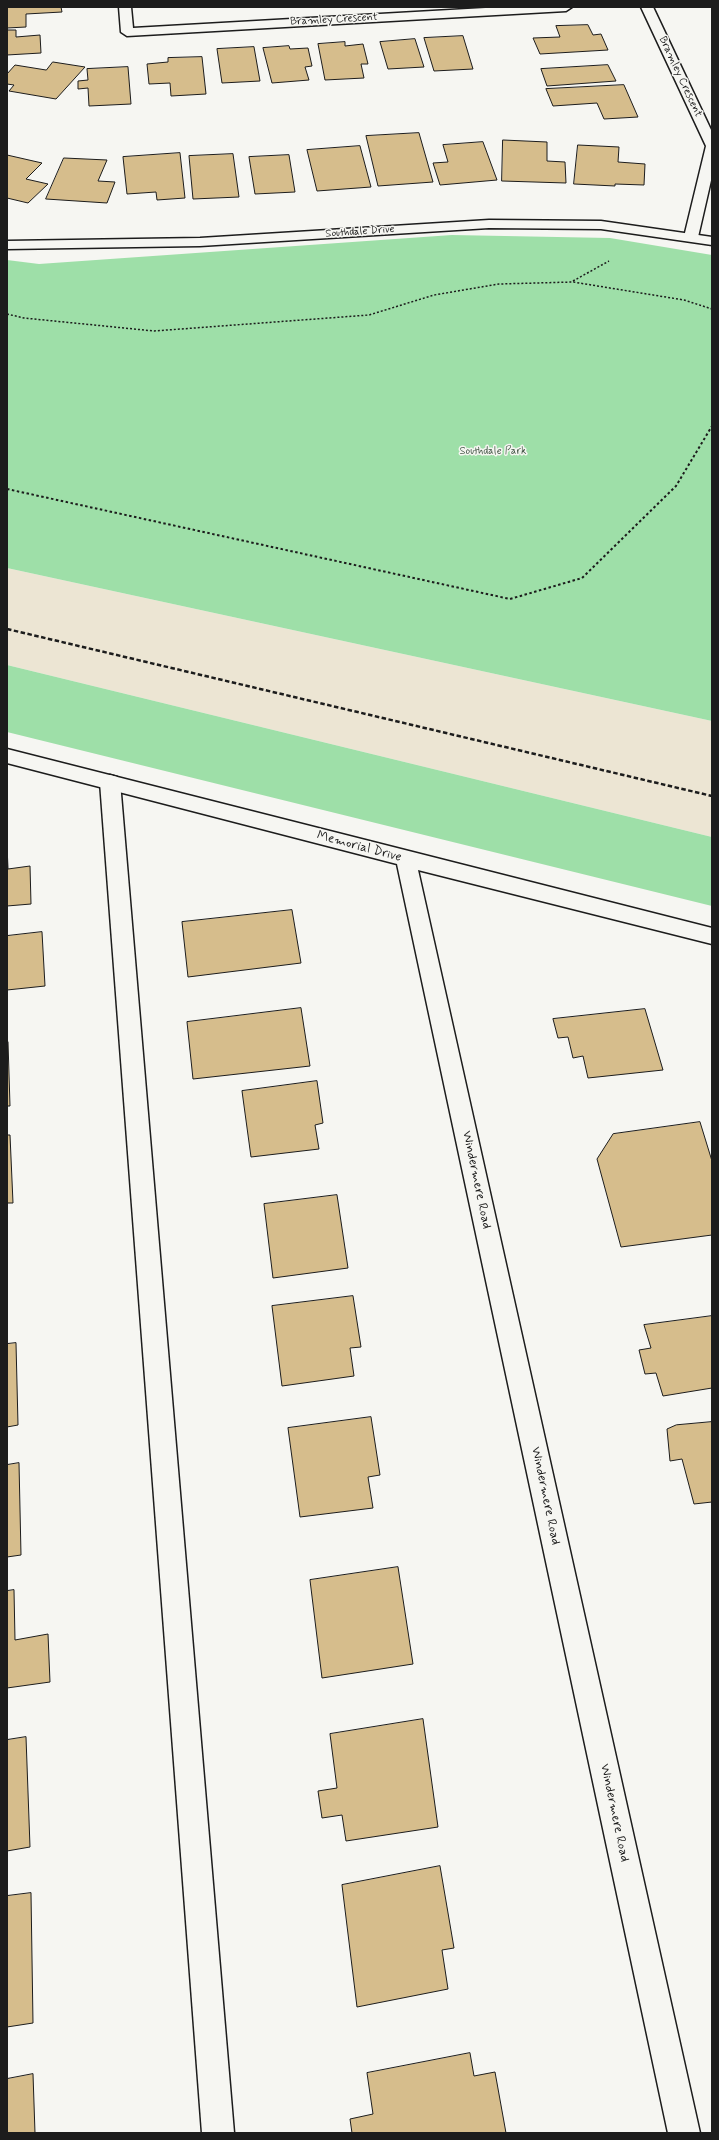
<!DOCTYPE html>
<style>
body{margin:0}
#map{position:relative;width:719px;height:2140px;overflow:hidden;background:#f6f6f2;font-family:Mynerve,sans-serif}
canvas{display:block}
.frame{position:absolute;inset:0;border:8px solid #1c1c1c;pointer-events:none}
</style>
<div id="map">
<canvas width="719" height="2140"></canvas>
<div class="frame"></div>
</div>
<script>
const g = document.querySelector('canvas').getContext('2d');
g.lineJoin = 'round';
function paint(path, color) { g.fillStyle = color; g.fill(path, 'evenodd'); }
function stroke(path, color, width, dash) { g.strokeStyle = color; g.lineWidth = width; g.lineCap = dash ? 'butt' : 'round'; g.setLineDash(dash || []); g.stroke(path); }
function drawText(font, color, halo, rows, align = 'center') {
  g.font = font + ' Mynerve,sans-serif'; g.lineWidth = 3; g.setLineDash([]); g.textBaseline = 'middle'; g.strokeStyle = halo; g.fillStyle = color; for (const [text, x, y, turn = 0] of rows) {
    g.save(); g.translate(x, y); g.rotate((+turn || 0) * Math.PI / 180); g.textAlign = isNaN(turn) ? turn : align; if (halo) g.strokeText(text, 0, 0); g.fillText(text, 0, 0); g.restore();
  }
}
const built = new Path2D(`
 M7,568L712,721V837L7,665Z`);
const green = new Path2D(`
 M452,235L610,238L712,255V721L7,568V260L39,264Z
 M7,665L712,837V906L7,732Z`);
const building = new Path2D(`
 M7,7H61L62,12L26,14V27L7,28Z
 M588,25L593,35L601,34L608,50L540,54L533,38L560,37L556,26Z
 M7,30H16V37L40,35L41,53L7,55Z
 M463,36L473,69L434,71L424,38Z
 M415,39L424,67L388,69L380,42Z
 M345,42V46L363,44L368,64H361L364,78L325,80L318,44Z
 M289,46L290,49L308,48L312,66L305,67L309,80L272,83L263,48Z
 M254,47L260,81L222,83L217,49Z
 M202,57L206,94L171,96L170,83L149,84L147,64L168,62V58Z
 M53,62L85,67L56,99L9,91L14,85L7,84V74L15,65L46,70Z
 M608,65L616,81L547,86L541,69Z
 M128,67L131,104L89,106L88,88L78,89V81L88,80L87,69Z
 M624,85L638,117L604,119L597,103L553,106L546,89Z
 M419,133L433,182L378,186L366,136Z
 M503,140L547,142V161L565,162L566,183L502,181Z
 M483,142L497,180L440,185L433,163L448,162L443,145Z
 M578,145L619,147L618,162L645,164L644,185L615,184V186L574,184Z
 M360,146L371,187L317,191L307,150Z
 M180,153L185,198L157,200L156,192L127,194L123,157Z
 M233,154L239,197L193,199L189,156Z
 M7,155L42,163L26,179L48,184L28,203L7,198Z
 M289,155L295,192L255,194L249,157Z
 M64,158L107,160L98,181L115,182L107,203L46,199Z
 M7,845L8,869L30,866L31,904L7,906Z
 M292,910L301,963L188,977L182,922Z
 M42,932L45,986L7,990V936Z
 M301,1008L310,1066L193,1079L187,1022Z
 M645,1009L663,1070L588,1078L583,1056L573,1058L568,1037L558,1038L553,1019Z
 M8,1042L10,1106H7V1042Z
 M317,1081L323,1123L315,1125L319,1149L251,1157L242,1091Z
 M700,1122L712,1161V1235L621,1247L597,1159L613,1134Z
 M7,1135H10L13,1203H7Z
 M337,1195L348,1268L273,1278L264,1204Z
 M353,1296L361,1347L350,1348L354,1376L282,1386L272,1306Z
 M712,1316V1388L663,1396L656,1373L645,1374L639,1350L651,1348L644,1325Z
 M16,1343L18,1425L7,1427V1344Z
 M371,1417L380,1475L368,1477L373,1508L300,1517L288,1428Z
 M712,1422V1502L694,1504L682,1459L670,1461L667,1429L676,1425Z
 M19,1463L21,1555L7,1557V1465Z
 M398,1567L413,1664L322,1678L310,1580Z
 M14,1590L15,1640L48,1634L50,1682L7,1688V1591Z
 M423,1719L438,1827L346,1841L342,1815L322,1818L318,1791L337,1788L330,1734Z
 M26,1737L30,1847L7,1851V1740Z
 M440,1866L454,1948L442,1950L448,1989L357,2007L342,1885Z
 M31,1893L33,2023L7,2027V1896Z
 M470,2053L474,2076L495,2072L506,2133H352L350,2119L373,2114L367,2073Z
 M33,2074L35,2133H7V2079Z`);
const pathFar1 = new Path2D(`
 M573,281L609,261
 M7,314L24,318L154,331L369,315L434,295L499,284L573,282L684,300L712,309`);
const path = new Path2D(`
 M7,489L510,599L582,578L676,486L712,426`);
const lane = new Path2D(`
 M110,775L117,777L120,782L234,2133H202L100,782L103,777Z`);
const street = new Path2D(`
 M119,7H131L133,28L503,7H572L566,11L127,36L121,32Z
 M641,7H653L712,132V176L698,237L696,240H686L684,237L706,146Z
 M7,749L712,928V944L418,870L700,2133H668L397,864L7,763Z`);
const secondary = new Path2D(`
 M489,220L601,221L712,237V245L601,229L489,228L200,246L7,249V241L200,238Z`);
const rail = new Path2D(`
 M7,629L712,796`);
const farStreetnames = [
 ["Bramley Crescent",334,20,-3],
 ["Bramley Crescent",680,77,65],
 ["Southdale Drive",360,232,-4]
];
const farParknames = [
 ["Southdale Park",493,452]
];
const streetNames = [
 ["Memorial Drive",359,847,15],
 ["Windermere Road",476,1180,78],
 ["Windermere Road",545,1496,78],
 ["Windermere Road",614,1813,78]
];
paint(built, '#ece5d3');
paint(green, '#9edfa8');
paint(building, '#d6bd8c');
stroke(building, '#1c1c1c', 1);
stroke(lane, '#1c1c1c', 3);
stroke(street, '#1c1c1c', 3);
stroke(secondary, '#1c1c1c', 3);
stroke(pathFar1, '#1c1c1c', 1.5, [2, 2]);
stroke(path, '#1c1c1c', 2, [2.5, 2.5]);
paint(lane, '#f6f6f2');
paint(street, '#f6f6f2');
paint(secondary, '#f6f6f2');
stroke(rail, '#1c1c1c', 2.5, [4.5, 2.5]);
drawText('11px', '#1c1c1c', '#f6f6f2', farStreetnames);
drawText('11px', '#435646', '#f6f6f2', farParknames);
drawText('13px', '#1c1c1c', '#f6f6f2', streetNames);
</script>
